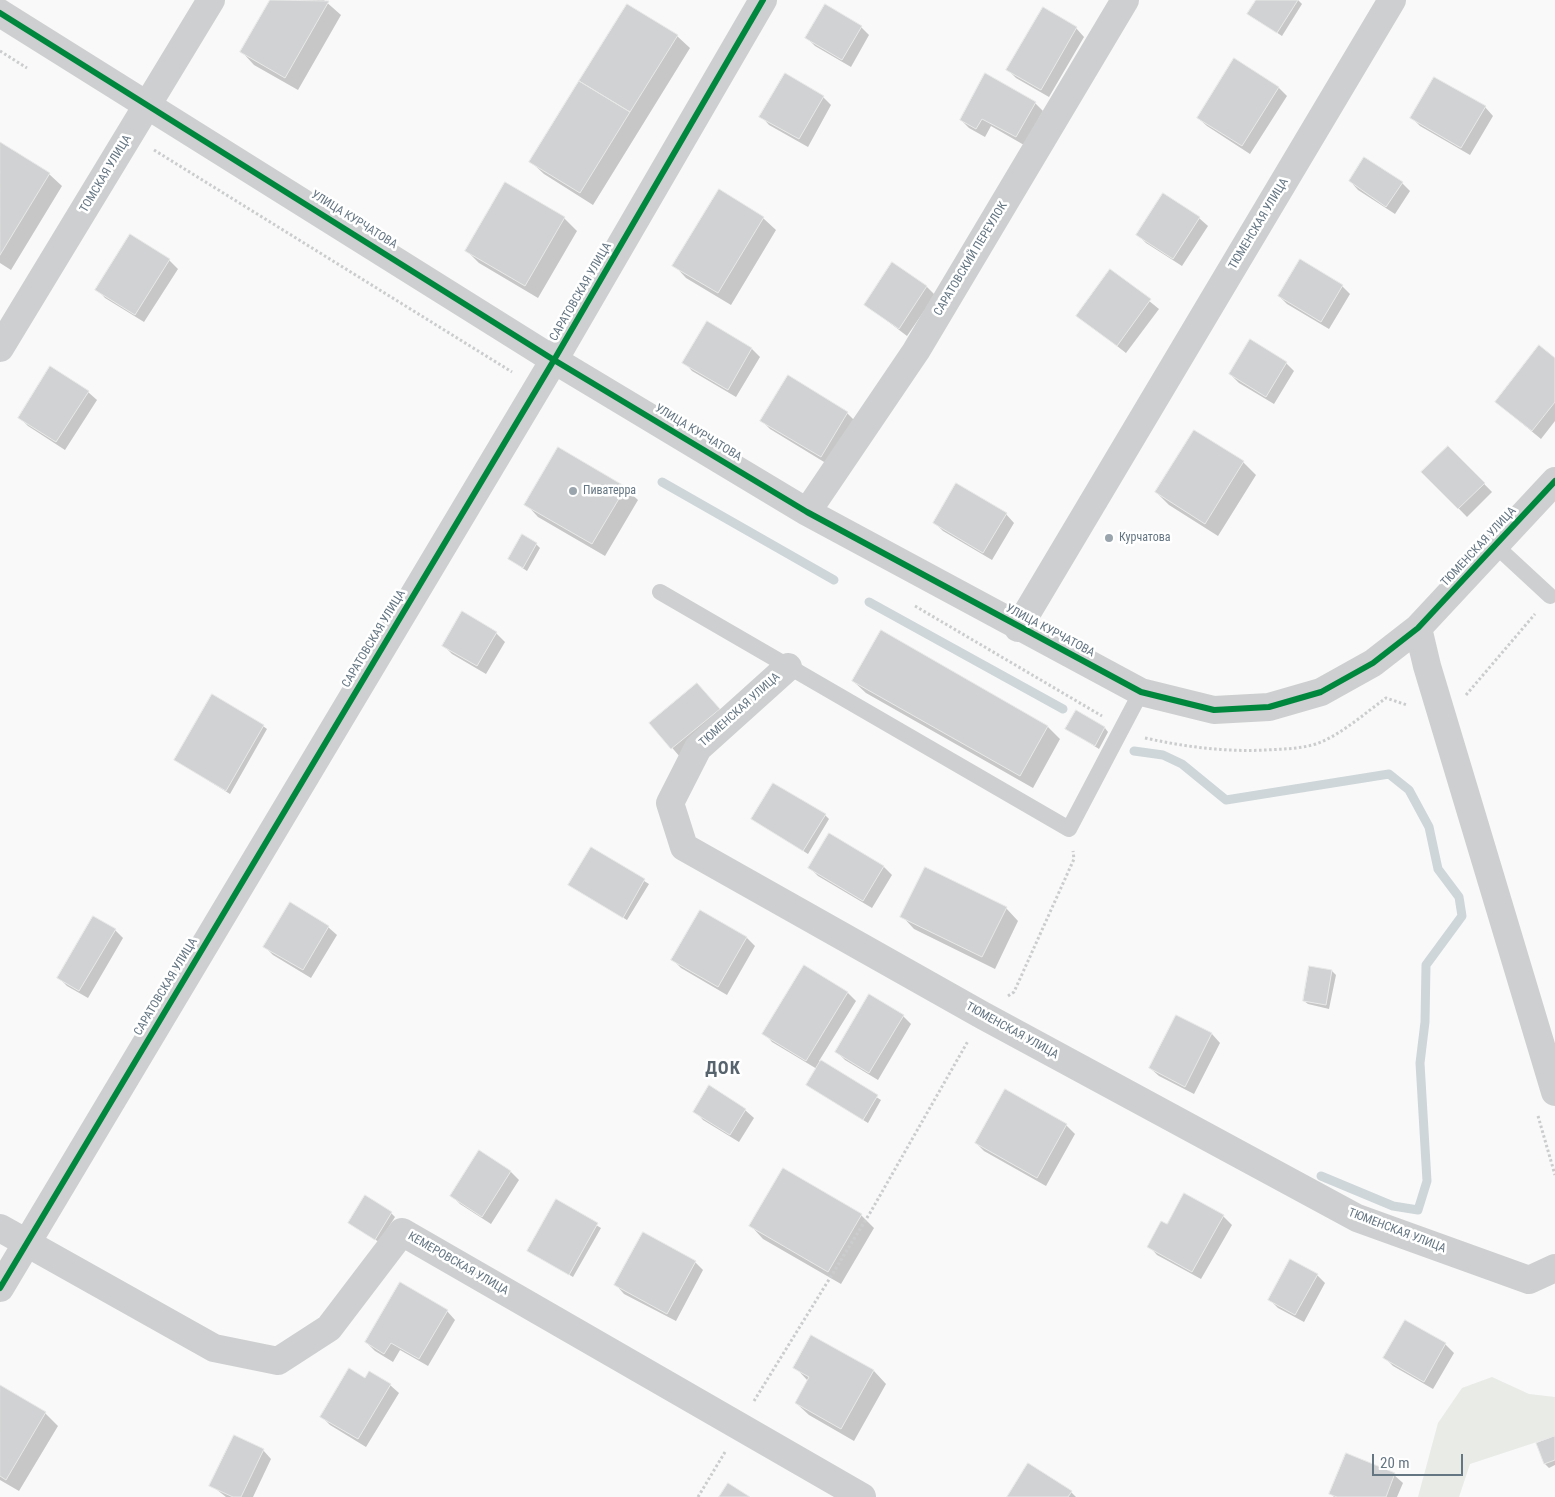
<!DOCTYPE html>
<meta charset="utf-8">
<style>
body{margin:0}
#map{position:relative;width:1555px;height:1497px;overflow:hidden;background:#f9f9f9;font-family:"Roboto Condensed",sans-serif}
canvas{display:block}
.scale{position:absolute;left:1372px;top:1454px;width:91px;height:22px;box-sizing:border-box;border:2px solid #657683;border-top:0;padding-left:6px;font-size:15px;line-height:18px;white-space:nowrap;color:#657683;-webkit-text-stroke:4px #fff;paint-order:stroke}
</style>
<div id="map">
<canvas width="1555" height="1497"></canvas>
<div class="scale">20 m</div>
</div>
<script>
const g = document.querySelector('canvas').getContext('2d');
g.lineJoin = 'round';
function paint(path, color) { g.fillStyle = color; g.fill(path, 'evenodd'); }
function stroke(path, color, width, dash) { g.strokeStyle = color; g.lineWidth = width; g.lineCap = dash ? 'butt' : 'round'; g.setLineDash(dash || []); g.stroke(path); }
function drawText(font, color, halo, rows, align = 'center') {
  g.font = font + ' "Roboto Condensed",sans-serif'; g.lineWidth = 5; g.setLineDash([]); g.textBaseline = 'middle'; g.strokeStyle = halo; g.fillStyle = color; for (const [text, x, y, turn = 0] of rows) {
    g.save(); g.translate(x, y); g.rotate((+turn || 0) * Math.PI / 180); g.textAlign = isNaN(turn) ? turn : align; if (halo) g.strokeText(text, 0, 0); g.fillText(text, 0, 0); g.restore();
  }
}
const green = new Path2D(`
 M1492,1377L1529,1394L1555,1397V1436L1470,1464L1459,1497H1418L1438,1423L1462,1388Z`);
const shadow = new Path2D(`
 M271,0H324L341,15L298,90L254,65L242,52Z
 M1258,0H1298L1302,4L1282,36L1253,17Z
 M861,27L869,35L851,67L815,46L807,38Z
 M1076,28L1084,37L1049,97L1016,78L1008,70Z
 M677,36L690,48L593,205L544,174L531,162Z
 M1235,60L1279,88L1287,96L1250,154L1207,126L1198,118Z
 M823,97L831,105L808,147L769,125L761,116Z
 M1035,103L1043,111L1024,145L991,126L985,137L969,128L961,120Z
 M1485,107L1493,116L1470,155L1420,126L1412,118Z
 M0,143L49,174L62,186L11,270L0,263Z
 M1350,181L1402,183L1410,191L1395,214L1358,190Z
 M506,184L564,218L577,231L538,298L479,263L467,251Z
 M763,218L776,230L731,305L686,278L674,265Z
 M1199,218L1208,226L1182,266L1146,243L1138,235Z
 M169,260L178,269L144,322L105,298L97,289Z
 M893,264L927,287L935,295L907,336L865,304Z
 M1111,270L1159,309L1126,353L1077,315Z
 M1342,286L1350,294L1329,329L1287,304L1279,296Z
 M708,323L752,349L760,357L736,397L692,371L684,362Z
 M1555,359V421L1541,439L1496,402Z
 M1286,363L1294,371L1274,404L1239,383L1230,374Z
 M88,392L97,400L65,450L28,426L19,417Z
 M847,413L855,421L829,465L770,429L762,421Z
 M1194,432L1243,462L1256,475L1218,536L1169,505L1156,492Z
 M1448,447L1492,492L1467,517L1423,472Z
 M625,488L638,500L605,556L538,517L526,504Z
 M1006,514L1014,523L992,560L943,531L934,522Z
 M536,544L540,548L527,571L509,559Z
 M462,613L496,633L505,642L486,674L452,654L444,646Z
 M853,681L1048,727L1060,739L1033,788L866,693Z
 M705,693L727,718L680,757L651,723Z
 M263,726L267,729L230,794L175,760Z
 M1105,728L1108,732L1099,749L1067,729Z
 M825,815L829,819L808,854L753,819Z
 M829,835L884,867L892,875L872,908L818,876L810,868Z
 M592,849L649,884L627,920L570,885Z
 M1006,908L1018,921L995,969L914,929L902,916Z
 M701,911L747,938L755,946L727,995L681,968L673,960Z
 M328,927L337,935L311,978L273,955L265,947Z
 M115,930L123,938L88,998L67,986L59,978Z
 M805,967L848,993L856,1001L819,1061L881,1100L868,1123L811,1088L807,1084L817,1069L772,1042L764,1033Z
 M1332,971L1336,975L1329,1009L1308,1004L1304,1001Z
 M903,1016L911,1024L878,1080L845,1060L837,1052Z
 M1177,1016L1212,1034L1220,1043L1194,1094L1159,1076L1150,1068Z
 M1006,1091L1066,1125L1075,1134L1046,1186L984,1151L976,1143Z
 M745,1110L754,1118L739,1142L703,1120L695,1111Z
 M480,1152L511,1172L519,1180L491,1224L460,1204L452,1196Z
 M1184,1195L1223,1216L1232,1225L1201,1279L1157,1255L1149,1246L1167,1226Z
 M556,1201L601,1228L573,1277L528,1250Z
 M391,1213L395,1217L379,1242L353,1226Z
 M861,1215L874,1228L841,1284L763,1239L751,1226Z
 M695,1262L703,1270L676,1321L624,1294L616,1285Z
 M1317,1275L1325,1283L1304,1322L1278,1308L1269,1299Z
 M447,1311L455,1320L428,1366L400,1350L393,1362L375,1351L366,1342Z
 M1406,1321L1445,1344L1454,1353L1433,1389L1393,1366L1385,1358Z
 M812,1337L874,1371L886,1384L854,1441L809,1415L796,1403L808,1381L795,1367Z
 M390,1385L399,1393L366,1447L330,1425L322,1417Z
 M0,1386L45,1413L58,1426L19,1491L0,1480Z
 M1555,1437V1465L1549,1468L1545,1464L1538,1443Z
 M263,1450L271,1459L253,1497H226L211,1485Z
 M1028,1465L1071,1492L1076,1497H1008Z
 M1394,1475L1403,1483L1397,1497H1334L1331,1494Z`);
const stream = new Path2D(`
 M662,482L834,580
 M869,602L1063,709
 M1134,751L1163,755L1182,764L1226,800L1389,774L1409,790L1429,827L1438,869L1459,897L1462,916L1426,965L1425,1022L1420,1063L1427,1181L1418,1210L1393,1206L1321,1176`);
const building = new Path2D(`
 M270,0L329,1L285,78L240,52Z
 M1256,0H1298L1277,33L1247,14Z
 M627,4L678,35L630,112L579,81Z
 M825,4L862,26L842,60L805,38Z
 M1043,7L1077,27L1041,90L1006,70Z
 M1234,58L1279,87L1242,146L1197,118Z
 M785,73L824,96L799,139L759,117Z
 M985,73L1036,102L1016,137L982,119L976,129L960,120Z
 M1434,77L1486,106L1461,148L1410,118Z
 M579,81L630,112L580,193L529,162Z
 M0,142L50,173L0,255Z
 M1364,157L1403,182L1386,207L1349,181Z
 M505,182L565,217L525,286L465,251Z
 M719,189L764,217L718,293L672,266Z
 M1163,193L1200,217L1173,259L1136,235Z
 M130,234L170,259L135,315L95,290Z
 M1300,259L1343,285L1321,322L1278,296Z
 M892,262L927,286L899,329L864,305Z
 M1110,269L1151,299L1117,346L1076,316Z
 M707,321L752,348L728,390L682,363Z
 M1250,339L1287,362L1266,397L1229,374Z
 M1539,345L1555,358V402L1532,431L1495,402Z
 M50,366L89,391L56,442L18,418Z
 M788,375L848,412L821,457L760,421Z
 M1194,430L1244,461L1205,524L1155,492Z
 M1448,446L1485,483L1458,509L1421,472Z
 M558,447L626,487L592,544L524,505Z
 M956,483L1007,513L983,553L933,523Z
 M522,534L537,543L523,568L508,559Z
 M462,611L497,632L477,666L442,646Z
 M881,630L1048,726L1020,776L852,681Z
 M697,683L720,709L671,749L649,723Z
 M212,694L264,725L226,791L174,760Z
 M1076,710L1105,727L1095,746L1065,729Z
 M773,783L826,814L803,851L751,819Z
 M829,833L884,866L863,901L808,868Z
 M591,847L645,879L623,918L568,885Z
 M925,867L1007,907L982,957L900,917Z
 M290,902L329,926L303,970L263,947Z
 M700,910L747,937L718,987L671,960Z
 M93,916L116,929L79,991L57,978Z
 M804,965L848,992L806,1061L762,1034Z
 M1309,966L1332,970L1326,1005L1303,1001Z
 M869,994L904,1015L869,1073L835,1052Z
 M1176,1015L1212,1033L1185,1087L1149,1068Z
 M821,1060L878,1095L863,1120L806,1085Z
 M709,1085L746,1109L730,1135L693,1112Z
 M1005,1089L1067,1124L1037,1178L975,1143Z
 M479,1150L511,1171L482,1217L450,1196Z
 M783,1168L862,1214L828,1272L749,1226Z
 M1184,1193L1224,1215L1192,1272L1147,1247L1161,1221L1167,1224Z
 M365,1195L392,1212L375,1240L348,1223Z
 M556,1199L598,1223L569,1275L527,1251Z
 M643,1232L696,1261L667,1314L614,1285Z
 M1290,1259L1318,1274L1295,1315L1268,1300Z
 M400,1282L448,1310L419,1359L391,1343L384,1354L365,1342Z
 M1405,1320L1446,1343L1424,1382L1383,1358Z
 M811,1335L874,1370L841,1429L795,1403L809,1377L793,1368Z
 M349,1368L365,1378L369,1371L391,1384L358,1439L320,1417Z
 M0,1385L46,1412L6,1480L0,1476Z
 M234,1435L264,1449L241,1497H233L209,1486Z
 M1555,1436V1460L1544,1464L1536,1443Z
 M1346,1453L1395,1473L1386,1497H1337L1329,1494Z
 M1028,1463L1072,1491L1068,1497H1007Z
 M728,1483L750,1497H719Z`);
const path = new Path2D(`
 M0,51L27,68
 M154,150L512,372
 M915,606L1102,716
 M1466,695L1535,614
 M1145,738C1186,747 1225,752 1266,750C1283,749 1299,749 1316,744C1341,735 1365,713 1386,698L1407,705
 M1008,996L1014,992L1074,859L1073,851
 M1538,1116L1555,1175
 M754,1401L870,1213L968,1041
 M698,1497L725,1452`);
const service = new Path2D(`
 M1496,546L1550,596
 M660,592L1069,829L1141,692`);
const minor = new Path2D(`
 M0,13L554,360L807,512L1141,692L1214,710L1269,707L1321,692L1373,663L1418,628L1555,481
 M0,348L211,0
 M807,512L916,351L1125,0
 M1018,628L1392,0
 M1418,628L1427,666L1555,1092
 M788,667L698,748L670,803L684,847L982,1015L1357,1218L1529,1280L1555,1268
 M0,1228L214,1348L278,1361L329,1328L402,1232L862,1497
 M0,1288L554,360L763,0`);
const cycleway = new Path2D(`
 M0,13L554,360L807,512L1141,692L1214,710L1269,707L1321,692L1373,663L1418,628L1555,481
 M0,1288L554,360L763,0`);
const markers = [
 [573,491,5,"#99a4ac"],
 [1109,538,5,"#99a4ac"]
];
const streetNames = [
 ["ТОМСКАЯ УЛИЦА",106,174,-59],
 ["УЛИЦА КУРЧАТОВА",354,220,32],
 ["ТЮМЕНСКАЯ УЛИЦА",1259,224,-59],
 ["САРАТОВСКИЙ ПЕРЕУЛОК",971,259,-59],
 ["САРАТОВСКАЯ УЛИЦА",581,292,-60],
 ["УЛИЦА КУРЧАТОВА",698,433,31],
 ["ТЮМЕНСКАЯ УЛИЦА",1479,547,-47],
 ["УЛИЦА КУРЧАТОВА",1050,631,28],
 ["САРАТОВСКАЯ УЛИЦА",374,639,-59],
 ["ТЮМЕНСКАЯ УЛИЦА",740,710,-42],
 ["САРАТОВСКАЯ УЛИЦА",166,987,-59],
 ["ТЮМЕНСКАЯ УЛИЦА",1012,1031,29],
 ["ТЮМЕНСКАЯ УЛИЦА",1397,1231,21],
 ["КЕМЕРОВСКАЯ УЛИЦА",458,1264,30]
];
const poiNames = [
 ["Пиватерра",583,491],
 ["Курчатова",1119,538]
];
const districtNames = [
 ["ДОК",723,1069]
];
paint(green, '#e8ebe6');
paint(shadow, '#0003');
stroke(stream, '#ced6d9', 9);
paint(building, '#d0d2d3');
stroke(building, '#e8e8e8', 1);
stroke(path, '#cbcccd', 3, [2.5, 2.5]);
stroke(service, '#cecfd0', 16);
stroke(minor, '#cecfd0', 28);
stroke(cycleway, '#00873e', 6);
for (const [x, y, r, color] of markers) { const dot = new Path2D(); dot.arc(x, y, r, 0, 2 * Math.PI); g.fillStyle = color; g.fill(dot); stroke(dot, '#fff', 2); }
drawText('12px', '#657683', '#fff', streetNames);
drawText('12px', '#657683', '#fff', poiNames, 'left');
g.letterSpacing = '1px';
drawText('bold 18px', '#57646e', '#fff', districtNames);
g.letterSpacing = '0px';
</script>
